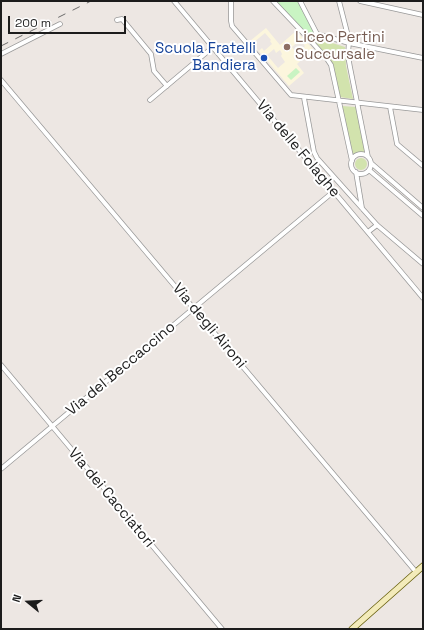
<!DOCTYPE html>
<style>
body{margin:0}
#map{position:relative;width:424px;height:630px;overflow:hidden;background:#ede7e3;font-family:"Space Grotesk",sans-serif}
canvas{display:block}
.frame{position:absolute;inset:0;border:2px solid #1c1c1c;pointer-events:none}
.north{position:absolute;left:8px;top:582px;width:40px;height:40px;-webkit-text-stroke:3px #fff;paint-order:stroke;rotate:288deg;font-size:11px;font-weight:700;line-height:16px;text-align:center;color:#1c1c1c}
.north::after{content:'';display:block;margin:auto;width:14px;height:18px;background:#1c1c1c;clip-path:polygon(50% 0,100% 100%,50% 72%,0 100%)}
.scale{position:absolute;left:8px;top:16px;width:118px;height:18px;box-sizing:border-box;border:2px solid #1c1c1c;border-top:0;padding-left:5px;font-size:12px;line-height:14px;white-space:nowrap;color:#1c1c1c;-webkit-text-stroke:3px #fff;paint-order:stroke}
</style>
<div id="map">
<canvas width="424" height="630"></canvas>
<div class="frame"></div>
<div class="north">N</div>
<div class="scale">200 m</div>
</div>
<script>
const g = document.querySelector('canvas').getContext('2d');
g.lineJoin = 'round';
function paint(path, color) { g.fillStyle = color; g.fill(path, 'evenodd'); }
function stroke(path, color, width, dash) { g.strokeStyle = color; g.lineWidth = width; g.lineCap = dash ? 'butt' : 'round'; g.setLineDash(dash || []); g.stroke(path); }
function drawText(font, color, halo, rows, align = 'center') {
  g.font = font + ' "Space Grotesk",sans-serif'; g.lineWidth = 4; g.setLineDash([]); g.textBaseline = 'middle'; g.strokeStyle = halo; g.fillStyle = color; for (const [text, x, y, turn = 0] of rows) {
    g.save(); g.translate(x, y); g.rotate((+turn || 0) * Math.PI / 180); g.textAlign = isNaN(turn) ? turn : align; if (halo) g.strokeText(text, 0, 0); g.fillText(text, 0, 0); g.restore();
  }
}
const education = new Path2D(`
 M266,28L280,45L296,31L313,49L297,64L304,73L289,86L250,41ZM265,33L271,40L270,41L272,44L264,51L262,48L259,51L253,43ZM300,40L305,46L303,48L305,51L297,58L294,55L296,52L292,47ZM274,49L276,53L280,50L282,54L281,56L285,62L278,68L267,55Z`);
const grass = new Path2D(`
 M316,38L345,47L346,66L353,99L340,97L333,65L314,40Z
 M342,106L356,107L365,153L359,152L353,156Z
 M355 164a6 6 0 1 1 12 0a6 6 0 1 1-12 0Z`);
const park = new Path2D(`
 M276,1H299L315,34L310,38Z
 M296,68L300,72L291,80L287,76Z`);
const street = new Path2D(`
 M174,1L423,298
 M231,1V21L232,26L291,95L423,110
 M273,1L310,40L327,59L331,65L352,161
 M300,1L317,34
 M339,1L349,40L348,56L350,67L368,157
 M360,1L423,15
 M117,20L122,19L151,54L154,71L167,86
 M317,34L349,43L423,58
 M1,54L60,24
 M1,80L416,572
 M304,98L314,152L317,158L377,225L423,264
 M150,100L213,47
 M390,107L397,144L423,166
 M351 164a10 10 0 1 1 20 0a10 10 0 1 1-20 0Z
 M371,163L423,208
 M369,170L423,216
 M356,172L362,208
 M368,232L377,225
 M1,365L222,629
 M1,469L333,192`);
const secondary = new Path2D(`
 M352,629L423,566`);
const rail = new Path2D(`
 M1,46L91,1`);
const markers = [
 [287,47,4,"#8d6e63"],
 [264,58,4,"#1a4fb4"]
];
const educationNames = [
 ["Liceo Pertini",295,38],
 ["Succursale",295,55]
];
const transitNames = [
 ["Scuola Fratelli",256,49],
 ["Bandiera",256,66]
];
const streetNames = [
 ["Via delle Folaghe",298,149,50],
 ["Via degli Aironi",209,326,50],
 ["Via del Beccaccino",121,369,-40],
 ["Via dei Cacciatori",111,498,50]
];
paint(education, '#fcf6dd');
paint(grass, '#d2e3ad');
paint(park, '#c9f4c3');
stroke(street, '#999', 5.5);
stroke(secondary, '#68600e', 7);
stroke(street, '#fff', 4);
stroke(secondary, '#f3ebba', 5.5);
stroke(rail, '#6a6a6a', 1, [8, 8]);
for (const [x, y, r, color] of markers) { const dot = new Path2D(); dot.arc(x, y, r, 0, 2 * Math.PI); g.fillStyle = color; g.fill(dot); stroke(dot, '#fff', 1.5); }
drawText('15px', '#785e54', '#fff', educationNames, 'left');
drawText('15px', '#164399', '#fff', transitNames, 'right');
drawText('15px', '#1c1c1c', '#fff', streetNames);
</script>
